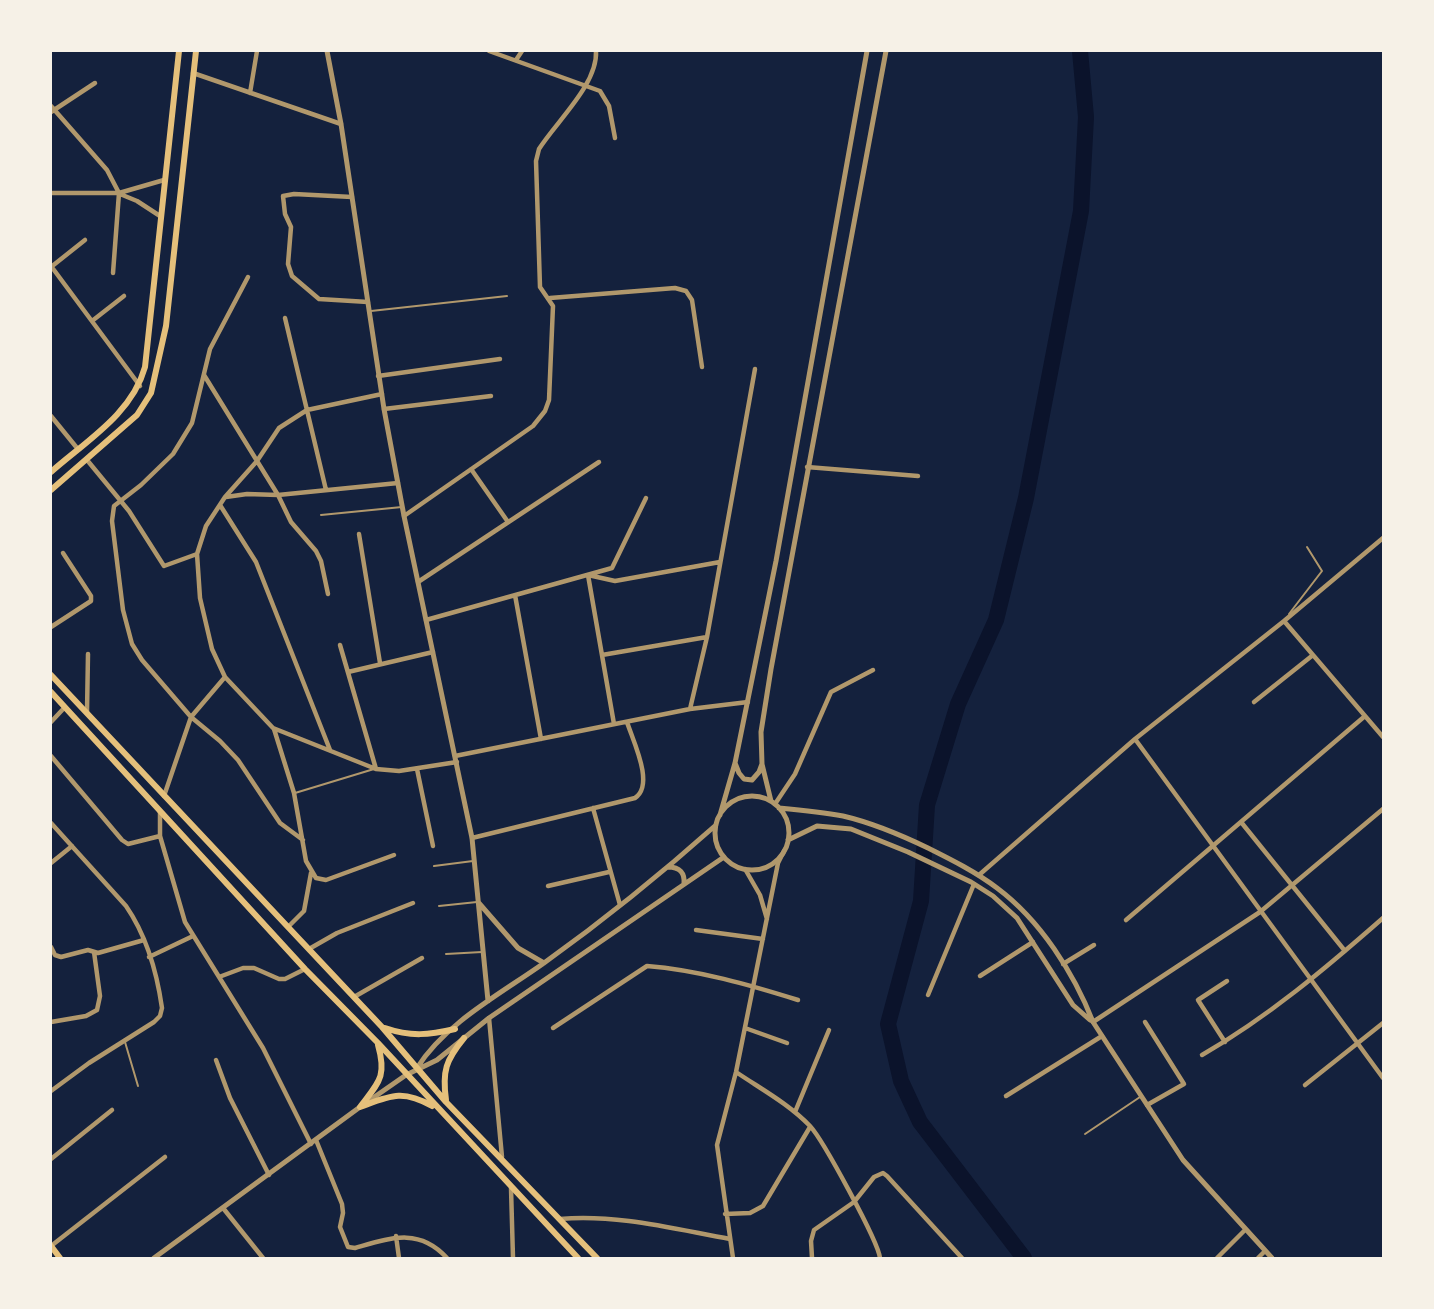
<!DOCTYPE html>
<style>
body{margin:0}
#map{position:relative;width:1434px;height:1309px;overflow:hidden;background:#14213d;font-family:Cabin,sans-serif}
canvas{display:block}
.frame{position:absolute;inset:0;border:52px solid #f6f1e7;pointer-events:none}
</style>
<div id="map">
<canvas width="1434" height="1309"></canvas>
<div class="frame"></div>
</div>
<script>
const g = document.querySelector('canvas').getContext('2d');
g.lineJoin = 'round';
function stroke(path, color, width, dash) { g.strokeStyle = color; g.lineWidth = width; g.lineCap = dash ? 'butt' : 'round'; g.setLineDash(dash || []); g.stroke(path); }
const river = new Path2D(`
 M1024,1258L920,1122L901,1081L888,1024L921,901L927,805L958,704L996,620L1026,498L1081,211L1086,117L1080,51`);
const service = new Path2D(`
 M371,311L507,296
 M321,515L402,507
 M1289,614L1322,571L1307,547
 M295,793L374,769
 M434,866L473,861
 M439,906L477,902
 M446,954L482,952
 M125,1042L138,1086
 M1085,1134L1140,1097`);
const minor = new Path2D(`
 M489,51L600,91L609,106L615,138
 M516,60L522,51
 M193,73L341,124
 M250,93L257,51
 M51,106L107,170L119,193
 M51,112L95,83
 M51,193H119L164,180
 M120,194L137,201L160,216
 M352,197L294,194L283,196L285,214L291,227L288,264L292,276L319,299L368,302
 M51,266L140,386
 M51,267L85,240
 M113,273L119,193
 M248,277L210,349L192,423L173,454L141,485L114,506L112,521L123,610L132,644L142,660L191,717L220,741L238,760L280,823L303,840
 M550,298L675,288L686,291L692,300L702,367
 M285,318L326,490
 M92,321L124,296
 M204,375L278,495L291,522L316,551L321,561L328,594
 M378,376L500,359
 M382,394L307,410L279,428L257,461L225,497L206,526L197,554L200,598L212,649L225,677L273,728L376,769L399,771L457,762
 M384,409L491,396
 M51,416L77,448
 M87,460L129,511L164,566L197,554
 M807,467L918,476
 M471,469L508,522
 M226,497L247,494L278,495L398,483
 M220,505L256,562L330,750
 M404,516L533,426L545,411L549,400L553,306L540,287L536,161L539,149C556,122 598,84 596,51
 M359,534L380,663
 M418,582L599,462
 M515,595L541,739
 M426,620L612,568L646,498
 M1284,621L1383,737
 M51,627L91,601V596L63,553
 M340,645L376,769
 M602,655L707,637
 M348,672L433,652
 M1254,702L1313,655
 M690,709L707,637L755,369
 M87,712L88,654
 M51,722L65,707
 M614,724L588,575L615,581L720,562
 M274,729L294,793L306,861L316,878L326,880L394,855
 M1135,739L1383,1078
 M51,756L122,840L128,844L160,836
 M455,756L690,709L748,702
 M417,769L433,846
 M164,796L191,717L225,677
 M775,804L795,774L831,692L873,670
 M593,808L620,905
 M160,812V836L185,922L263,1048L311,1144
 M1241,822L1345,951
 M51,823L126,906C146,935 157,973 162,1008L160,1016L154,1022L89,1063L51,1091
 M472,838L635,798C655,785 633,741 627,722
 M51,863L72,846
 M745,869L760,895L767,919
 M979,875L1135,739L1284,621L1383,538
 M548,886L609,872
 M1126,920L1365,716
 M288,927L304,911L311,873
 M696,930L763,939
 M51,947L55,955L61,957L88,950L98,953L144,940
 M309,949L337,933L413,903
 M149,957L193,936
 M1063,964L1094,945
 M980,976L1033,942
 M219,977L243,968H254L279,979H285L305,969
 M928,995L974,884
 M354,997L422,958
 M489,1018L502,1157
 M51,1022L86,1016L97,1010L100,996L94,952
 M1093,1022L1260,912L1383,809
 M1145,1022L1184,1084L1147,1105
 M553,1028L647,966C698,970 750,985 798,1000
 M745,1028L787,1043
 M1225,1042L1198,1000L1227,981
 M1202,1055C1268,1017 1326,968 1383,918
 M216,1060L230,1098L269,1175
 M736,1072C761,1089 789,1104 810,1126C823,1140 878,1241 880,1258
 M1305,1085L1383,1023
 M1006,1096L1102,1036
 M795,1112L829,1030
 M316,1140L342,1204L343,1213L340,1227L348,1247L355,1248C390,1238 419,1227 447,1258
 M51,1159L112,1110
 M511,1188L513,1258
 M223,1208L263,1258
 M725,1214L750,1213L763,1206L810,1127
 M560,1219C617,1214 674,1229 730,1239
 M396,1236L399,1258
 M51,1246L165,1157
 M733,1258L717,1145L736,1072L778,863L784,851
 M812,1258L811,1241L814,1230L854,1202L874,1177L883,1173L887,1176L962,1258
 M1217,1258L1245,1230
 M1258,1258L1265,1251`);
const tertiary = new Path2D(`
 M327,51L341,124L384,409L404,516L472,838L488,1001
 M735,763L739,773L744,779L752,780L759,772L762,764
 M715 833a37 37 0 1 1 74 0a37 37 0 1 1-74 0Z
 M771,801L762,764L761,732L771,669L886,51
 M779,808C801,810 822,812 843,816C873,823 901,835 928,848C952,860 976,872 997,888C1040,920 1074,973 1093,1022L1183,1160L1272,1258
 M720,815L735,763L776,561L867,51
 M788,840L817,826L851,829L908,852L971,882L993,896L1017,918L1073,1005L1090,1020
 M668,867C680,867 685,873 684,884
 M478,902L518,948L544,963
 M417,1068C445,1023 502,993 544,963C604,920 661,874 716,825
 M154,1258L360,1107L406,1075L437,1060L489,1018L724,857`);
const secondary = new Path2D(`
 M51,472C86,441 132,414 145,367L179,51
 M51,490L137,415L151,393L166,326L196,51
 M51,675L382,1027L446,1102L597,1258
 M51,692L305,969L378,1043L578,1258
 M385,1028C411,1037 429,1035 455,1029
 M378,1045C387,1077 379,1082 360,1107C390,1096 402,1089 432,1106
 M446,1100C442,1071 446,1060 464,1038
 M51,1246L60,1258`);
stroke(river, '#0b132b', 16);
stroke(service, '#b1986c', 2);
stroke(minor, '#b1986c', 4.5);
stroke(tertiary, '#b1986c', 5);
stroke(secondary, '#e5c07b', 6);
</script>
